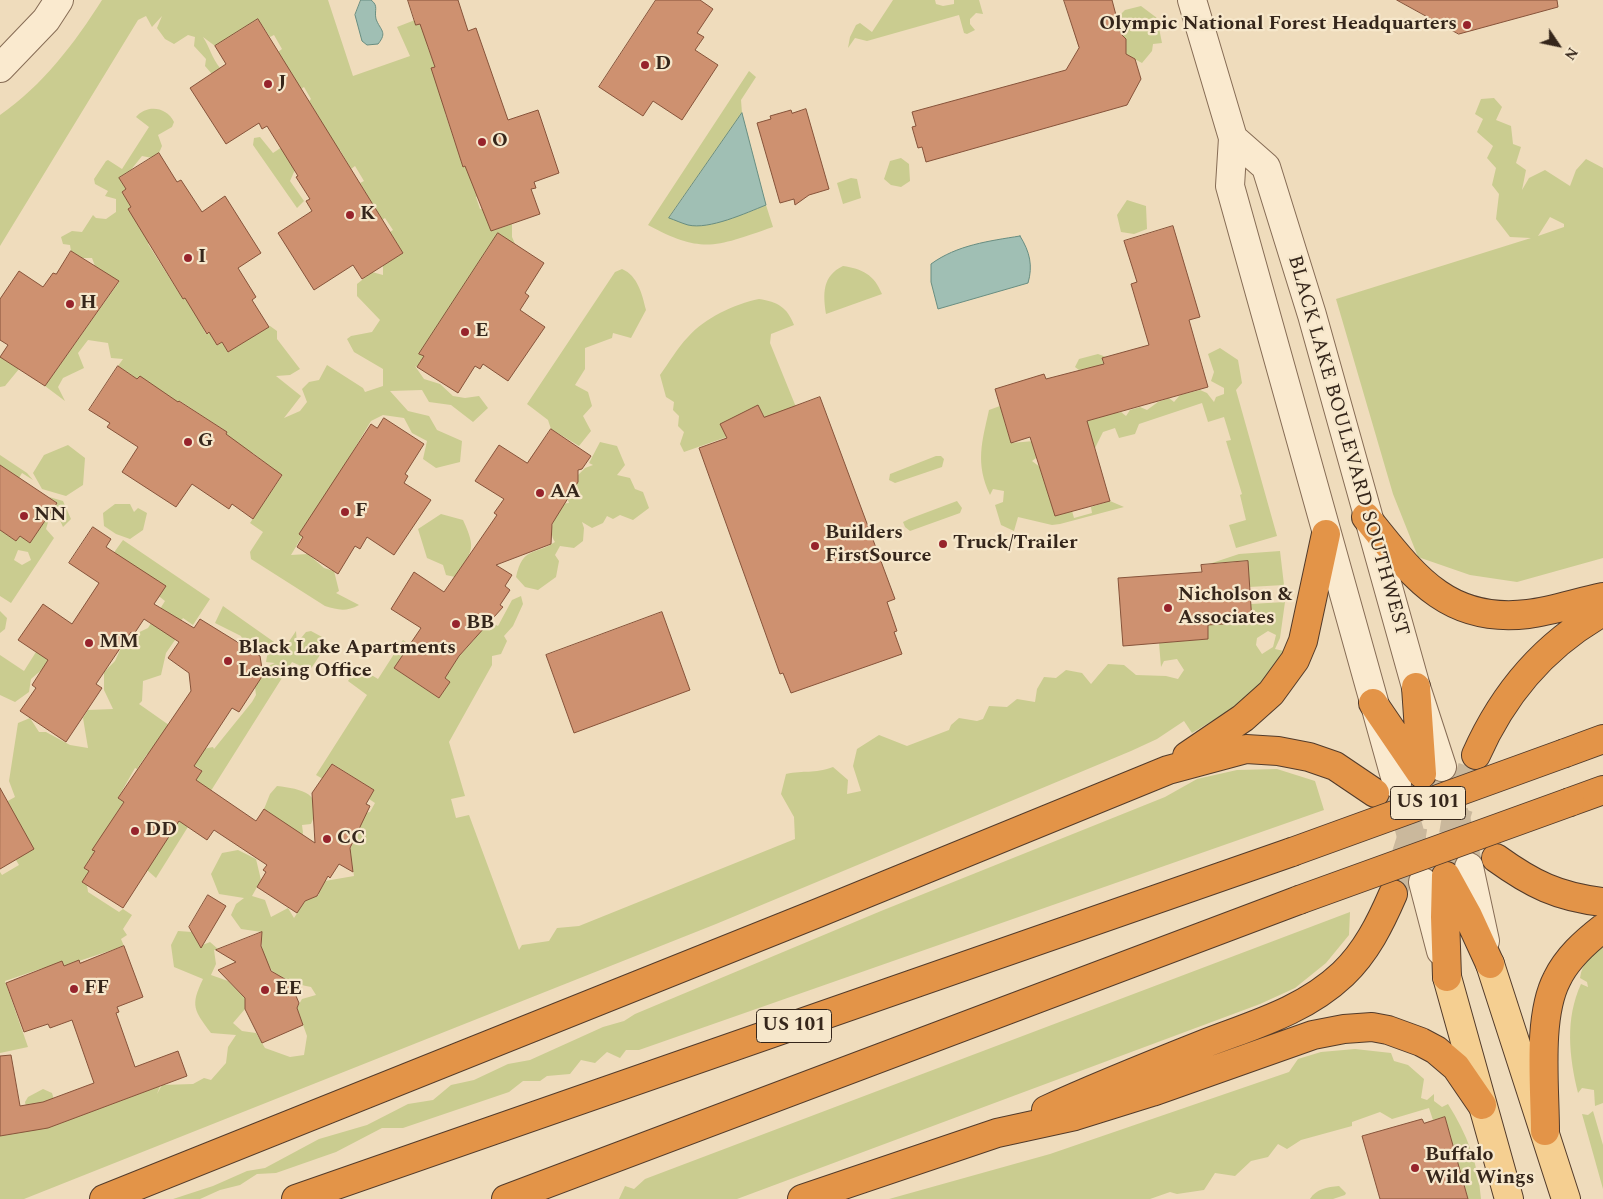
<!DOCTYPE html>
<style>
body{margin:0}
#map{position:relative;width:1603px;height:1199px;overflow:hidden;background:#efdcbc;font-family:Spectral,serif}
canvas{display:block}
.north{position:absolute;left:1533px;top:20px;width:50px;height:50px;-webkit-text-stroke:4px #f6e7cb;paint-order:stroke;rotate:124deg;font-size:14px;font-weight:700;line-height:20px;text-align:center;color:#35261b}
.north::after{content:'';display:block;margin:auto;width:18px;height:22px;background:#35261b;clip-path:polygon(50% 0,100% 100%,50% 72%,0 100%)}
</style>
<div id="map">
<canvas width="1603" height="1199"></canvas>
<div class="north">N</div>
</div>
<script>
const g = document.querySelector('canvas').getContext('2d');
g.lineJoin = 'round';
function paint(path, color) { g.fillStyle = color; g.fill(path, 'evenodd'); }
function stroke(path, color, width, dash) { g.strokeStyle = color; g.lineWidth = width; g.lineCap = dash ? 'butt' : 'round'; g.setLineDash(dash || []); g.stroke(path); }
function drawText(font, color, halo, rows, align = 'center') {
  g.font = font + ' Spectral,serif'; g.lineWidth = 4.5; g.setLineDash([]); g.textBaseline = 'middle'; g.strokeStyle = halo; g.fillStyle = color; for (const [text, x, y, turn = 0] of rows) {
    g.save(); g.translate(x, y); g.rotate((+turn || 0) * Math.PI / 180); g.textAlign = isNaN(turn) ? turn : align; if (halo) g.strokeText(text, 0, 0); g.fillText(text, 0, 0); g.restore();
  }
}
const green = new Path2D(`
 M102,0H328L353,76L410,56L397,27L415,20L417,25L429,21L449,37L427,45L435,67L431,68L450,111L445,113L463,166L469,165L479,196L476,197L480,209H483L491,231L512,224V237L515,244L498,248L491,244L420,354L424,356L417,367L415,366L424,379L440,384L453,396L465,398L479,396L488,408L473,422L451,405L429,402L422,390L390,391L408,411L429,416L437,430L462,441L460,462L436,468L423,459L427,441L412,433L404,418L383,415L371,421L291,555L308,554L324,568L334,571L339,591L336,593L359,605C346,612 338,610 325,606L251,559L250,552L263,532L250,523L282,476L253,453L251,456L223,438L227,432L180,401L176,405L140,376L137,379L118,366L123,359L111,358L108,343L88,340L78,353L84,368L63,378L58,387L65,401L45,386L119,282L95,266L92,258H82L71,251L70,245L63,244L61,237L72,231L82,232L93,215L96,218L106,219L116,212V199L105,196L108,191L95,184L94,179L106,161L108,160L122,169L149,127L136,117C147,104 167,107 174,122L172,127L158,135L162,146L159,153L152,158L142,156L130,171L119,178L126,189L122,192L131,207L128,209L152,241L148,244L183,299L187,296L203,322L201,324L206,334L209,332L217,345L222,342L228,352L270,326L277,331V339L300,369L290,375L276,376L301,396L284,418L300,411L307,402L302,389L309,382L319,380L327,365L363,388L365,392L383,386V369L354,352L347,339L351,336L372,332L380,320L357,296V284L372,272L383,275V265L403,253L390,232L393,230L385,218L382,220L360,183L364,181L355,166L351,169L340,150L333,154L297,165L290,181L304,201L297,208L253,145L254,138L260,137L273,153L321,121L309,101L311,99L304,87L301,89L278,52L282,49L274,35L270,37L258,19L215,46L203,37C210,48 212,58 220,68L218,74L211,73L205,66L206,59L194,46L195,37L188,35L174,44L165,39L157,28L162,16L152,27L146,16L138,20L0,246V115C43,85 74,44 102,0Z
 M893,0H935L936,4L943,6L954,4V0H979L983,14L976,13L970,19V24L975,30L967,34L964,33L959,15L867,41L855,38L848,48L850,37L856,25L860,23L872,32Z
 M1141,6L1157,18L1162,43L1153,44L1152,51L1142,63L1125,54L1117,18L1125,10Z
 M749,71L756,77L741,100L742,113L669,217L744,214L766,205L773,227C717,246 703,255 648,225Z
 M1494,98L1502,107L1496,120L1511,126L1513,144L1521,147L1516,163L1526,170L1522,190L1529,178L1545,170L1570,186L1576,170L1586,159L1603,168V558L1517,582L1470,575L1418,557L1393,494L1336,299L1531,238L1510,237L1496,219L1499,194L1492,185L1496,168L1487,158L1493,146L1477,132L1483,119L1475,114L1481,99ZM1550,217L1564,224V227L1538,236Z
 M901,158L909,164L910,181L901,187L891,185L884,179L890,161Z
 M851,178L857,179L861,198L843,204L837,183Z
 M1127,200L1146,206L1147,229L1134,234L1121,232L1117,215Z
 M843,266C862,269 874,274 882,294L826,314C823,294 822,276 843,266Z
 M622,269C638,276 642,294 646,310L631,338L613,333L612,338L585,348V369L575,385L588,392L592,406L583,416L591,431L579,446L551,429L548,420L527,404L615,272Z
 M759,299C778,302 787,307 794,325L771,334L770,343L798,412L684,452L680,444L684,432L678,426L679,416L673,410L674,402L666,397L660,375C669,363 677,348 688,337C705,318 734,304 759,299ZM758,406L763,415L720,424H721Z
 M1220,348L1238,360L1242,383L1236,390L1277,536L1236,548L1229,525L1246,520L1240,495L1242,494L1226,441L1231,440L1224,417L1208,422L1202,403L1139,424L1135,434L1119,438L1115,428L1103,432L1095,448L1043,453L1032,461L1040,467L1055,516L1072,511L1074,518L1092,513L1091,507L1110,501L1124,507L1060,524L1052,525L1018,517L1014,531L1001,525L995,505L1003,502L1004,491L993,489L990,495C975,463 982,442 989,410L1000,406L1011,443L1034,441L1036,435L1101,417L1088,368L1079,370L1075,367L1079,359L1098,354L1106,357L1102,359L1118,413L1121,412L1126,416L1130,410L1140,407L1147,410L1158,402L1169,398L1174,402L1180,395L1200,390L1207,393L1214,402L1216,397L1224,394V388L1211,381L1214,372L1208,354Z
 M0,356L19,369L5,386L0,387Z
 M600,442L617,446L625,465L617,475L630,478L635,489L643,492L649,508L633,520L620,515L613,519L607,516L603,523L592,528L582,522L584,528L583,541L574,548L560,546L555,555L559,561L556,577L538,590L525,587L516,577C523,546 534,556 555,542C547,530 556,516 560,504L569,503L567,497L578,482V475L585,468L593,465L589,463Z
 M68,445L85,458L83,485L66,496L42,489L33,473L44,455Z
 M0,455L27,473L33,480L22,473L19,478L0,465Z
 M936,456H941L944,459L942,467L895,483L889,480L890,474Z
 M49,497L63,501L71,519L63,527L59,518L49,519L46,529L54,538L11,603L0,596V530L16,541L20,536L30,543L57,503ZM18,550L28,552L31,560L22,565L14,560Z
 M957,501L962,508L960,513L910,531L905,527L903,522L909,519Z
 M115,504H130L134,512L138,508L147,513L143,530L130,539L116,534L104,526L103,513Z
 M441,514L463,520C477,550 472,551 455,577L446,575L443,565L427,558L418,529Z
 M123,540L210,599L193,625L183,618L179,624L184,627L166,653L161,675L143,681L142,701L139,704L203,749L213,747L214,749L252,702L256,695L255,687L263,673L268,666L275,663L266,662L268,650L248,653L241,636L215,623L223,606L284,649L296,631L297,643L306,632L311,631L322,637L324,649L310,670L292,662L197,813L182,802L202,771L198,767L154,758L147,754L137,769L135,768L118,798L124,802L93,849L95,851L84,868L89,871L82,882L87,885L88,892L119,912L123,909L132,915L123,929L127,935L121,939L124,946L64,966L43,968L5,981L28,1047L0,1053V872L2,875L19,865L16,860L6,802L15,797L9,781L18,723L30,718L39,732H46L70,745L88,748L83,718L88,710L113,709L104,690V672L115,661L125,639L148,628L165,601L110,558Z
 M1280,551L1284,585L1249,587L1247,561L1209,564L1239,554Z
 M521,596L523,604L513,626L504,636L507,641L501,654L492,656V665L449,742L465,796L451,799L456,818L469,815L519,950L522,945L549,941L557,928L579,926L795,839L794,817L781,794L786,774C805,770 813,774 833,767L848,780L847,794L861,791L853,766L857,749L879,735L907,746L949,730L951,725L959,718L977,721L983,719L989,706L1007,707L1017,699L1035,702L1037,689L1044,677L1056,678L1066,670L1082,673L1091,684L1108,664L1124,665L1136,675L1166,676L1178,679L1184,670L1177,659L1164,661L1161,667L1159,643L1208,639L1207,625L1252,622L1251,604L1285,602L1280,638L1275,649L1284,651C1263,691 1229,711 1192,733L1184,721L1157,739L1131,751L716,924L24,1199H0V1136L53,1126L160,1086L157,1094L162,1085L193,1084L204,1078L211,1080L226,1063L228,1047L236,1035L211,1033C194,1010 190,1006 203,979L174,967L171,945L178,931L192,932L200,946L210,942L218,949L214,950L216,964L211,975L228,981L245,998V1009L233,1023L242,1031L256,1033L265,1048L290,1057L304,1055L307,1036L297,1008L302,999L316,995L311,987C278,980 259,971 262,932L241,929L231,915L236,904L244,898L219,894L211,874L222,853L238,850L256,859L261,880L252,896L265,900L271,917L288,908L294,918L305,901L319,895V882L354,876L350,850L356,835L349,830L359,814L370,812L375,803L369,799L374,790L333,764L323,779L316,775L367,695L348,681L357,666L378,679L403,640L410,645L394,668L439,698L450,682L445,678L459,656L474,640L476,631L492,623L498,626L512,600ZM1268,631L1276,635L1273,647L1262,654L1256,645L1257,638Z
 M0,611L7,618L5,629L0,633Z
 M51,643L52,661L31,679L29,692L15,702L0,695V655L24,671L36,652Z
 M1277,769L1315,781L1324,810L639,1050H626L620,1058L607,1052L595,1063L581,1060L570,1074L547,1076L540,1081H523L509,1092L403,1128H382L336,1152L276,1173L257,1174L240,1185L220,1190L200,1199H173L213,1186L247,1171L265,1168L319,1139L367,1125L408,1104L433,1100L451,1085L474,1080L508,1064L530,1060L603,1027L624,1021L635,1014L881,911L1165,797L1197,779L1237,770Z
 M277,786C301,789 326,793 311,824L302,825L303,833L297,846L270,860H259L284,823L264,809L270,794Z
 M175,811L191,822L156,878L147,870Z
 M1350,912L1349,935L1326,963L1295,988L1260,1004L737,1199H619L625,1186L634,1189L645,1179Z
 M1603,945V1103L1595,1106L1594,1090L1582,1088L1578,1093C1569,1056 1565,1019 1581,984L1588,987L1587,982L1580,978C1582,962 1592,955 1603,945Z
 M1355,1049L1391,1053L1394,1061L1408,1065L1424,1079L1421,1098L1427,1100L1434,1094V1101L1442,1107L1448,1104C1467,1134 1478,1163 1481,1199H1468L1445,1117L1433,1120L1429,1108L1392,1119L1380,1112L1352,1122V1126L1301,1140L1287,1149L1278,1144L1268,1157L1251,1161L1235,1176L1215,1173L1204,1190L1177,1194L1170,1192L1150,1199H889L1050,1154L1289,1072L1298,1059L1321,1052Z
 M43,1089L52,1093L58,1113L29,1123L25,1102L28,1097Z
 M1593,1111L1603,1145V1189L1582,1114L1588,1115Z
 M1339,1186L1346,1193L1345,1195L1333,1199H1310C1316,1189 1327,1187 1339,1186Z`);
const water = new Path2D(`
 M361,0H371C379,6 374,10 376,19C380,30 388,32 378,44L367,45L362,41L355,15Z
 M742,113L766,205C746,213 709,230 688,225C681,223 675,220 669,218Z
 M1020,236C1030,252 1033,266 1028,283L938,309L931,282V264C957,245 989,241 1020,236Z`);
const building = new Path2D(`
 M408,0H458L468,31L476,28L508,120L538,110L559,173L534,182L536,188L531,189L540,214L491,231L465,166L463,167L431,68L435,67L420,24L416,25Z
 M656,0H700L713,9L697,33L704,37L695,50L718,65L682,120L653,101L643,116L599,87Z
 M1064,0H1112L1121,34L1126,39V54L1135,59L1141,79L1127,105L926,162L922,147L918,148L912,127L916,126L912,112L1066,70L1079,48Z
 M1397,0H1557L1558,7L1459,34Z
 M258,19L403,253L362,279L353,265L314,290L278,233L312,211L306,201L310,199L296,177L298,176L267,126L262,129L259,123L226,144L190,88L226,64L215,46Z
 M806,109L829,189L809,195L795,205L794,199L780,203L757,123L771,119L770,116L791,110L792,113Z
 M159,153L177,182L181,180L202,212L225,196L261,253L238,268L256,297L252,300L269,327L228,352L222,342L217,345L209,332L207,334L185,298L183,299L128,209L131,207L122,192L126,189L119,178Z
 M1173,226L1200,317L1189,320L1208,387L1087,421L1110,501L1055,516L1030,437L1011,443L995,389L1044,374L1046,379L1104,364L1102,358L1149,345L1131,284L1137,282L1124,241Z
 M498,233L544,263L525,293L529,296L520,310L545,327L508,381L483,364L480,369L475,366L458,393L417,367L424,356L419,354Z
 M71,251L119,281L45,386L0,357L8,345L0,340V299L19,271L43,287L53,273L56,274Z
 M118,366L137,379L140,376L178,402L179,401L227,432L226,434L282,475L253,519L232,504L229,509L192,484L176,507L122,472L138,447L107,427L110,423L89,410Z
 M820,397L895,599L887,602L897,631L894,632L902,654L791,693L783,673L780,674L699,448L727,438L720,424L758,405L764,417Z
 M384,418L424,444L405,474L408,476L404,483L431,500L394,555L367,537L360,549L355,546L338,574L297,547L303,537L299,534L371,424L377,428Z
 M551,429L591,456L582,469L578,470V482L552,524L551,544L496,565L512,575L505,586L510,590L500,605L503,607L459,656L445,678L450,682L439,698L394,668L421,628L391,609L414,572L444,592L497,515L494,513L504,499L475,481L499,445L527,463Z
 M0,465L57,503L30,543L20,536L16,541L0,530Z
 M93,527L111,539L106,547L166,586L154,604L194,628L200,619L260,656L263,675L239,712L232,708L194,766L202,771L196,780L256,821L264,809L315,843L312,793L332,764L374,790L366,804L370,806L350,848L353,872L339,864L330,878L328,876L317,896L305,901L297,913L257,887L266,872L263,870L267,865L214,830L207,840L179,821L123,908L82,882L89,871L84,868L95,851L92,850L124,802L118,798L191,691L189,673L168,658L179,642L144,619L134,634L131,632L96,684L102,688L66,742L20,711L36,688L32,685L48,660L18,640L43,604L72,624L99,583L69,563Z
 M1248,561L1252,622L1208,625V639L1123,646L1118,578L1202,572L1201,565Z
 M662,612L690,690L574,733L546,655Z
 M0,788L34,849L0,869Z
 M208,895L226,906L201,948L189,927Z
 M262,932L261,946L271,971L290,982L299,1003L297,1008L303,1025L262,1043L245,1009V998L218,970L236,962L216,950Z
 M124,946L143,997L117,1007L119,1012L116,1013L135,1067L178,1051L187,1076L48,1128L0,1136V1056L11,1055L20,1106L43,1102L94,1083L72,1020L50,1028L48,1024L24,1032L6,983L62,961L64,966L79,960L80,963Z
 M1445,1117L1468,1199H1380L1362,1136L1422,1119L1424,1123Z`);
const tertiaryTunnel = new Path2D(`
 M1443,771L1468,862
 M1397,784L1423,881`);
const motorwayTunnel = new Path2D(`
 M1446,876L1456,817L1476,755
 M1393,894L1412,835L1422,774`);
const tertiary = new Path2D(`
 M1192,0L1233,138L1230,186L1397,784
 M0,68L46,20L59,0
 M1233,138L1266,167L1312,315L1416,687L1442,767
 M1469,867L1485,941
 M1423,882L1441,951`);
const primary = new Path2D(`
 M1490,964L1566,1199
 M1447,977L1509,1199`);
const motorway = new Path2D(`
 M1366,517C1412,574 1446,624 1528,614C1553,611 1578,602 1603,597
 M1416,687L1422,774
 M1373,703L1420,772
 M1565,753L1603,739
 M1476,755C1503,694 1544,645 1603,612
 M1187,756L1243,718L1271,693L1295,660L1303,641L1326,534
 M1570,802L1603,790
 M1496,858C1532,884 1558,897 1603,902
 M1446,876L1445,917L1447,977
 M1446,876L1468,916L1490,964
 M1046,1110C1098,1086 1151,1065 1204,1044C1253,1025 1304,1011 1343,974C1366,952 1380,924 1393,894
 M1545,1131C1545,1088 1537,1017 1557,979C1567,958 1585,942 1603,928
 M104,1199L818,913L1168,770L1246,749L1278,751L1309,757L1335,766L1375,793
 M296,1199L1292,852
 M506,1199L1299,900
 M802,1199L997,1133L1075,1116L1152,1092L1313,1035L1344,1029L1372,1027L1388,1030L1421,1042L1436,1050L1456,1067L1482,1105`);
const motorwayBridge = new Path2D(`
 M1292,852L1565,753
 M1299,900L1570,802`);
const markers = [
 [1467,25,5,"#97242c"],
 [645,65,5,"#97242c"],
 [268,84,5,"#97242c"],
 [482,142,5,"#97242c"],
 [350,215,5,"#97242c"],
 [188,258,5,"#97242c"],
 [70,304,5,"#97242c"],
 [465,332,5,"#97242c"],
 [188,442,5,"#97242c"],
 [540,493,5,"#97242c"],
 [345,512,5,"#97242c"],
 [24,516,5,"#97242c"],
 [943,544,5,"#97242c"],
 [815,546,5,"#97242c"],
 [1168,608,5,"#97242c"],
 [456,624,5,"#97242c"],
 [89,643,5,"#97242c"],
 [228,661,5,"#97242c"],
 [135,831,5,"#97242c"],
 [327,839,5,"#97242c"],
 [74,989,5,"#97242c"],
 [265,990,5,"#97242c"],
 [1415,1168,5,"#97242c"]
];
const shields = [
 [1428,803,75],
 [794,1026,75]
];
const shieldNames = [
 ["US 101",1428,803],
 ["US 101",794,1026]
];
const poiNames = [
 ["Olympic National Forest Headquarters",1457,25,"right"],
 ["D",655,65],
 ["J",278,84],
 ["O",492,142],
 ["K",360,215],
 ["I",198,258],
 ["H",80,304],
 ["E",475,332],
 ["G",198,442],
 ["AA",550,493],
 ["F",355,512],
 ["NN",34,516],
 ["Builders",825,534],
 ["FirstSource",825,557],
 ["Truck/Trailer",953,544],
 ["Nicholson &",1178,596],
 ["Associates",1178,619],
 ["BB",466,624],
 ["MM",99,643],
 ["Black Lake Apartments",238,649],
 ["Leasing Office",238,672],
 ["DD",145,831],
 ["CC",337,839],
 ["FF",84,989],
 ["EE",275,990],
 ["Buffalo",1425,1156],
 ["Wild Wings",1425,1179]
];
const streetNames = [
 ["BLACK LAKE BOULEVARD SOUTHWEST",1347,446,74]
];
paint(green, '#cacc90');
paint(water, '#a0bfb4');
stroke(water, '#688d81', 1);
paint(building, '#ce9170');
stroke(building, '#86533a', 1);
stroke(tertiaryTunnel, '#cab89c', 28, [28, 14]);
stroke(motorwayTunnel, '#cab89c', 28, [28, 14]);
stroke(tertiary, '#866c55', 30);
stroke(primary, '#533b2a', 30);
stroke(motorway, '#533b2a', 30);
stroke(tertiary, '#faeacf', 28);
stroke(primary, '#f5cf91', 28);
stroke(motorway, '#e39448', 28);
stroke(motorwayBridge, '#533b2a', 30, []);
stroke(motorwayBridge, '#e39448', 28);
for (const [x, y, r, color] of markers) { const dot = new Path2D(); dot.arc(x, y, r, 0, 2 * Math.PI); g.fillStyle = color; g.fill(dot); stroke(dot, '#f6e7cb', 2); }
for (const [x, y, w] of shields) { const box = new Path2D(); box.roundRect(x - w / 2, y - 16.5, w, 33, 4); g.fillStyle = '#f6e7cb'; g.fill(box); stroke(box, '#35261b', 1); }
drawText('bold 19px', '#35261b', null, shieldNames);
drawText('bold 20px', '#35261b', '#f6e7cb', poiNames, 'left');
drawText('20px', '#35261b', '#f6e7cb', streetNames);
</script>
